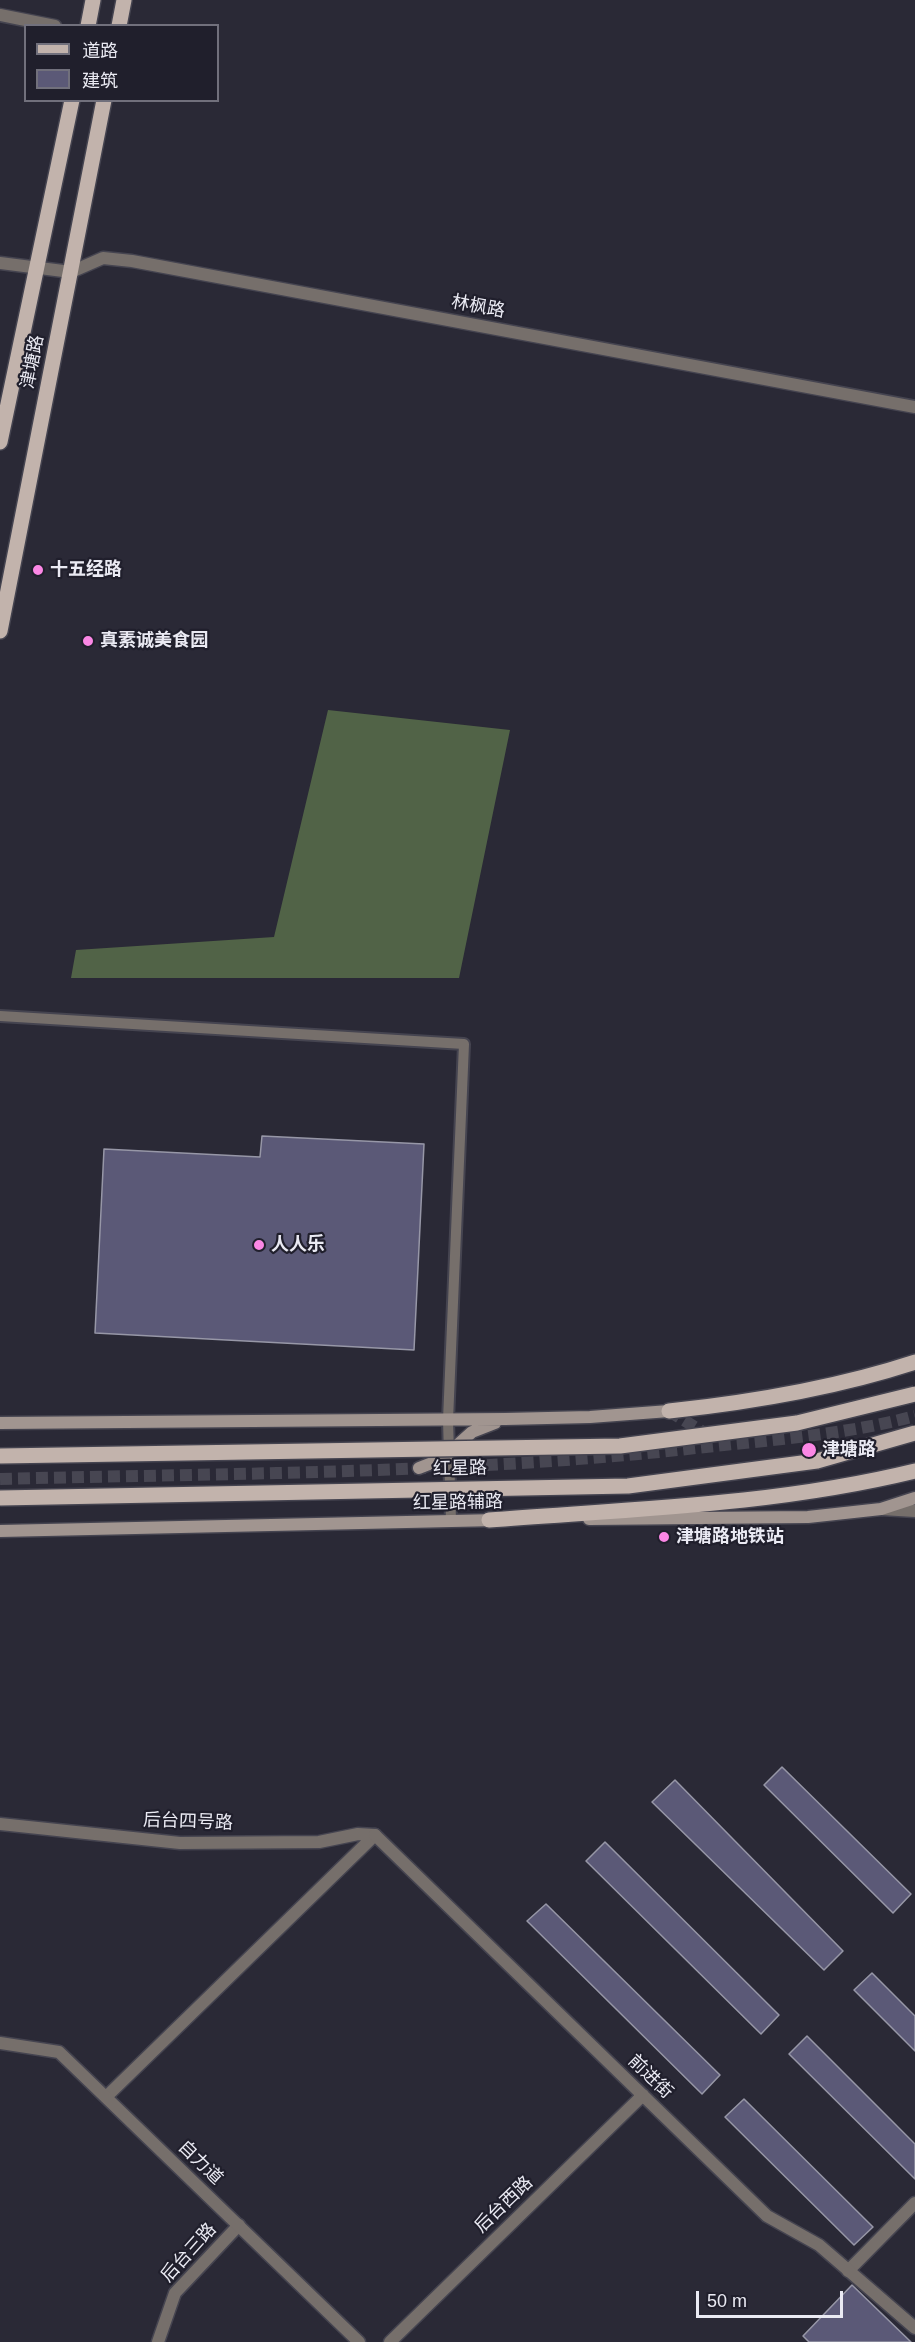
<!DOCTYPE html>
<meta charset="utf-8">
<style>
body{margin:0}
#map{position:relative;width:915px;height:2342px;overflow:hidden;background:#2a2936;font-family:Helvetica,"Noto Sans SC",sans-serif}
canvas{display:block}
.legend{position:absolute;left:24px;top:24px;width:195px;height:78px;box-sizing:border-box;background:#201f2c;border:2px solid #71707c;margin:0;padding:8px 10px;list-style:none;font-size:18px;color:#eaeaf3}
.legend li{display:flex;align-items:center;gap:12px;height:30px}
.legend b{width:30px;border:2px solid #71707c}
.scale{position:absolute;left:696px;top:2291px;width:147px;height:27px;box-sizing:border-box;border:3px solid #eaeaf3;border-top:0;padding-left:8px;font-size:18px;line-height:21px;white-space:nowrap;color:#eaeaf3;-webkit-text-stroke:4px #201f2c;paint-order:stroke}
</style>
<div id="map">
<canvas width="915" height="2342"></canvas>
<ul class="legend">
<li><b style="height:8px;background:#c2b3ac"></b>道路</li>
<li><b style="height:16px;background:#5b5977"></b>建筑</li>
</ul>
<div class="scale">50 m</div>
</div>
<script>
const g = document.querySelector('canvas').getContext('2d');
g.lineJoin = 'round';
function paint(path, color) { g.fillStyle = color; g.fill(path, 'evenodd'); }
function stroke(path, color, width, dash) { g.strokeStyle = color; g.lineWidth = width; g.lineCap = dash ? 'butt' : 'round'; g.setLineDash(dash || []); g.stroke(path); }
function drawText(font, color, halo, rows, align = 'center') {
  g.font = font + ' Helvetica,"Noto Sans SC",sans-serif'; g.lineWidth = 4.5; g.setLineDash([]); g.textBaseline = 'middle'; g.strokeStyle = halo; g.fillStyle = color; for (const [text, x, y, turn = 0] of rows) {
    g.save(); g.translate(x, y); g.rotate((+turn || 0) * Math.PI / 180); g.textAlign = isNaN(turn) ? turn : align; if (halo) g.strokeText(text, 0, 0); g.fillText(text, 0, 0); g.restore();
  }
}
const forest = new Path2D(`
 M328,710L510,730L459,978H71L76,950L274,937Z`);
const building = new Path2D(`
 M262,1136L424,1144L414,1350L95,1333L104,1149L260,1157Z
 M782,1767L911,1894L893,1913L764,1785Z
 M675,1780L843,1951L824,1970L652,1802Z
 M605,1842L779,2015L761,2034L586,1861Z
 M546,1904L720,2075L702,2094L527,1921Z
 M872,1973L915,2016V2051L854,1990Z
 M807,2036L915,2144V2179L789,2054Z
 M744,2099L873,2227L854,2245L725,2117Z
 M852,2285L911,2342H809L803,2336Z`);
const secondaryTunnel = new Path2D(`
 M669,1411L711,1437
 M0,1479C232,1473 465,1474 696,1448C769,1440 844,1435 915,1416`);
const service = new Path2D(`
 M0,1016L464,1044L448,1420L451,1521`);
const minor = new Path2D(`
 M0,15L55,26
 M882,1509L915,1511
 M0,1824L180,1843L319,1842L358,1834L375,1835
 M106,2097L375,1835
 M848,2271L915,2203
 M158,2342L175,2293L239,2225`);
const tertiary = new Path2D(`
 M0,263L71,272L103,258L132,261L915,407
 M375,1835L767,2216L819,2245L915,2328
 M0,2043L59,2052L359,2342
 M390,2342L643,2095`);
const secondary = new Path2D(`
 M0,1423L505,1419L590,1417L669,1411
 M419,1468L442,1459L472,1432L495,1423
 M589,1519L808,1517L881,1509L915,1498
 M0,1531L497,1520`);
const primary = new Path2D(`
 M88,26L93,0
 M119,26L124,0
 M0,442L72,100
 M0,631L104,100
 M669,1411C752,1402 836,1388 915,1362
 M489,1520C631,1509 776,1505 915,1471`);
const primaryBridge = new Path2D(`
 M0,1456L620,1446L797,1423L915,1394
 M0,1498L628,1486L817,1461L915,1433`);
const markers = [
 [38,570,6,"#fb87e5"],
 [88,641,6,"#fb87e5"],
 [259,1245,6,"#fb87e5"],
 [809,1450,8,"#fb87e5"],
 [664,1537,6,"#fb87e5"]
];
const streetNames = [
 ["林枫路",478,307,11],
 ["津塘路",33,362,-79],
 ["红星路",460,1469,-1],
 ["红星路辅路",458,1503,-1],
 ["后台四号路",188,1822,2],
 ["前进街",650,2077,44],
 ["自力道",200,2163,44],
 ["后台西路",504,2205,-44],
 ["后台三路",189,2253,-48]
];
const poiNames = [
 ["十五经路",50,570],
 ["真素诚美食园",100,641],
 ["人人乐",271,1245],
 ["津塘路",822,1450],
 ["津塘路地铁站",676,1537]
];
paint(forest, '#516347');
paint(building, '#5b5977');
stroke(building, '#9797a7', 1.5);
stroke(secondaryTunnel, '#474652', 12, [12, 6]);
stroke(service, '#454450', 14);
stroke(minor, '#454450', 15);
stroke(tertiary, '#454450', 15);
stroke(secondary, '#454450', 15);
stroke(primary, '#454450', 18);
stroke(service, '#766f6b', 10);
stroke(minor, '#766f6b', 12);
stroke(tertiary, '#766f6b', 12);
stroke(secondary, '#a19590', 12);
stroke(primary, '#c2b3ac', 15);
stroke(primaryBridge, '#454450', 18, []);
stroke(primaryBridge, '#c2b3ac', 15);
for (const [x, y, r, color] of markers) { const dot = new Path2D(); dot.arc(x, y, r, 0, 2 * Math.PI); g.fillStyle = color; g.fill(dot); stroke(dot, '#201f2c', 2); }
drawText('18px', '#eaeaf3', '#201f2c', streetNames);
drawText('bold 18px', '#eaeaf3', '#201f2c', poiNames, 'left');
</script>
